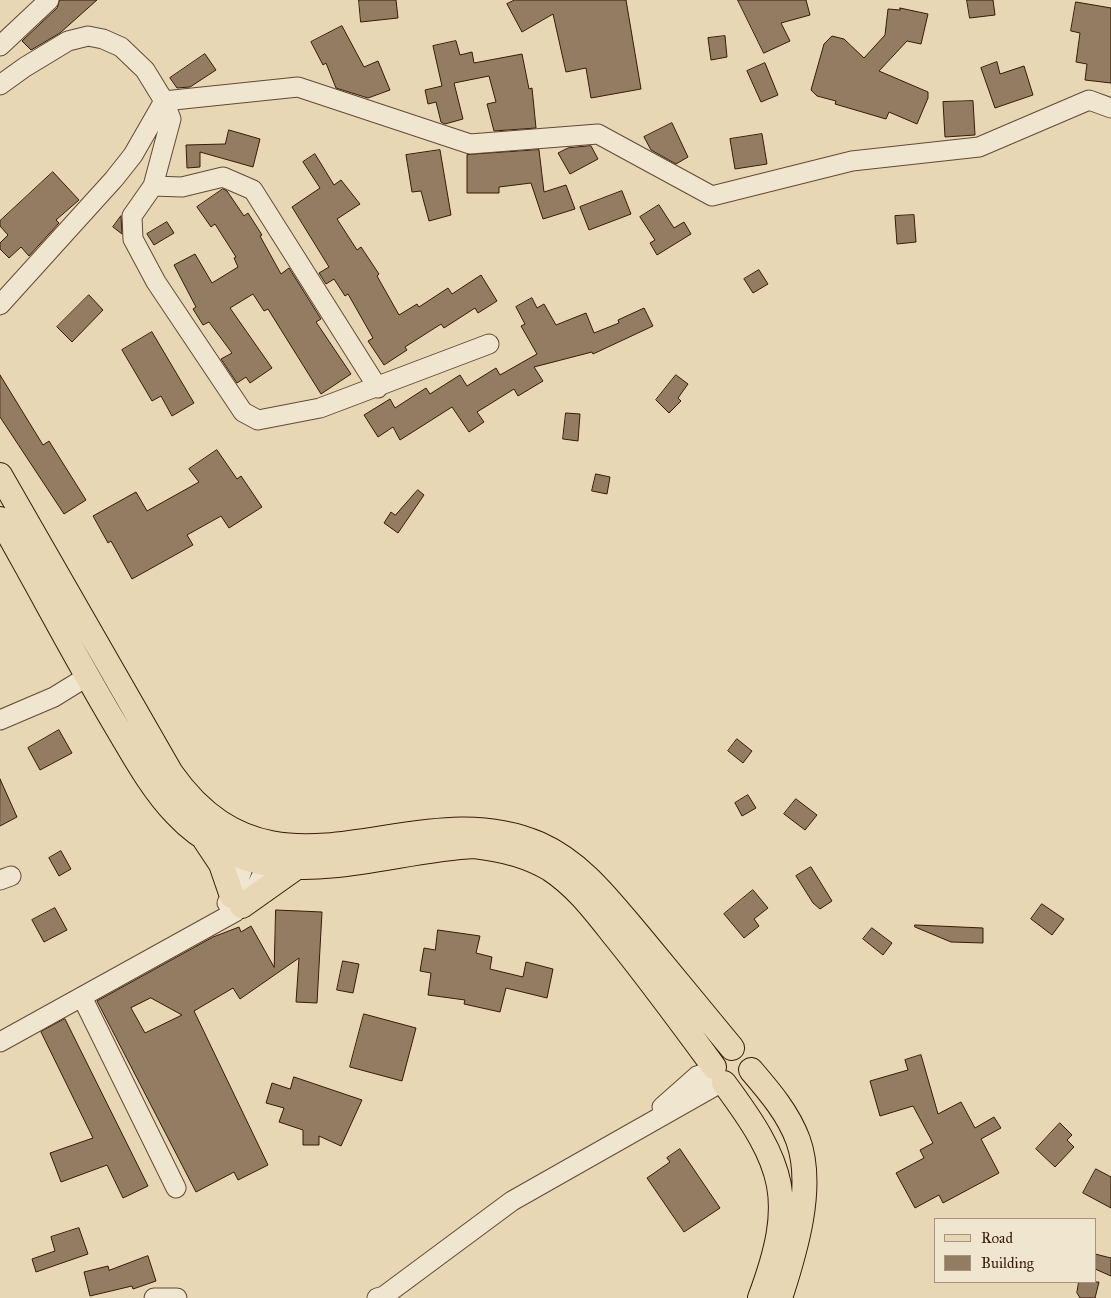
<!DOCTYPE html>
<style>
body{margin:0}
#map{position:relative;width:1111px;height:1298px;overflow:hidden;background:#e8d7b5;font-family:"IM FELL Great Primer",serif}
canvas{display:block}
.legend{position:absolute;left:934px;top:1218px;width:162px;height:65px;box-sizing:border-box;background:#f0e5cf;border:1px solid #a6947f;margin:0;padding:6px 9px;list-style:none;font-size:15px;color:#361b08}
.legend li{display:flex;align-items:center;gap:10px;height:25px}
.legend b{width:25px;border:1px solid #a6947f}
</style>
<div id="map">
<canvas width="1111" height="1298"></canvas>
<ul class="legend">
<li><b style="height:6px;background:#e8d7b5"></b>Road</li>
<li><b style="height:14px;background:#937d62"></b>Building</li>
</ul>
</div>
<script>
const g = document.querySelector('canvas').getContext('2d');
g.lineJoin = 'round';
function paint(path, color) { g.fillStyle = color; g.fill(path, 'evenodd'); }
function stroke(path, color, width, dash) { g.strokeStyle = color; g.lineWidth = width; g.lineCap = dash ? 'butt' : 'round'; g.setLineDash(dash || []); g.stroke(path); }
const building = new Path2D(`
 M60,0H97L60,33L31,50L22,41L57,8Z
 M359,0H396L398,18L361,22Z
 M515,0H626L641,89L591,98L586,68L566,72L553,14L522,32L507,4Z
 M738,0H806L810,15L781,23L790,41L764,53Z
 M967,0H993L995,15L970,18Z
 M1076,2L1111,8V83L1085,80L1087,64L1076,62L1080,33L1071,31Z
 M900,8L928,14L921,44L907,41L879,71L928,92V98L917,124L889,112L886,119L835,104L836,101L817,96L811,90L824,44L832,36L844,39L864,58L885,35L888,9L900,10Z
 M342,26L364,67L378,61L390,90L368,98L336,88L326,63L323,65L311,42Z
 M725,36L727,57L711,60L708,38Z
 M456,41L460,55L472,52L474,63L522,54L529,89L532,88L536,128L494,131L487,104L496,102L489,76L454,83L463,119L445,124L441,122L436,102L428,104L425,90L442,86L433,46Z
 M205,54L216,70L190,87L177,88L170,78Z
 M997,62L1000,74L1024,66L1033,95L995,108L981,68Z
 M765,63L778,95L761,102L747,71Z
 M973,101L975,135L945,137L943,102Z
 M672,123L688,157L676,164L651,150L644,137Z
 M229,130L260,139L253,167L200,152V167L187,168L186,145L225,144Z
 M762,134L767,164L735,169L730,139Z
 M591,146L598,159L570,174L558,153L568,148Z
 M440,150L451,215L429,221L421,191L412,192L406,155Z
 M539,150L544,192L566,185L575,209L543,219L531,183L499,187V193H467V155Z
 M315,154L334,185L341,180L360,204L337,219L357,250L361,247L379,274L377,276L399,315L417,304L419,307L448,288L452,294L481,275L497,301L478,313L475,308L444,328L441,324L405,347L407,350L384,365L368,341L373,338L348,294L345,296L334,279L326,284L319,273L329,267L292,207L320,188L303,162Z
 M53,172L79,200L56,220L59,223L29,256L21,247L9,258L0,249V243L8,235L0,226V221Z
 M223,189L227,191L244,216L248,213L262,235L260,236L281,274L289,268L321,319L316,322L351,374L321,394L268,309L264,311L253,294L230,308L272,368L250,383L246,377L237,383L221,359L232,353L209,322L203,325L193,309L196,307L174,265L195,254L212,283L238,267L234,258L236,257L215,224L211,227L197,207Z
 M622,191L631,214L589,230L580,207Z
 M659,205L674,228L684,222L691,234L657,255L650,243L655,240L640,217Z
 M914,215L916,242L897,244L895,216Z
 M121,216L122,234L113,227Z
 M167,222L174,233L154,245L147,234Z
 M759,270L768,284L753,293L744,279Z
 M89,295L103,310L72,342L57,327Z
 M532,298L537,308L544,304L556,325L586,313L594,333L619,323L618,320L644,308L653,326L593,354L592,352L534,367L543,381L518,396L514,389L477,412L484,422L469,432L452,407L400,440L393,427L378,437L364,415L390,399L395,408L426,388L430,394L460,375L467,386L496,368L500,375L537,354L521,326L525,324L516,307Z
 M152,332L194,403L172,416L161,396L152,401L122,350Z
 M0,375L43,445L49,441L86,500L64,514L0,417Z
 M676,375L688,384L678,398L681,401L669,413L656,400Z
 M566,413L580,414L578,441L563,439Z
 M217,450L237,479L241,476L262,507L229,528L221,516L187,535L193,545L132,579L111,541L108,543L93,516L136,492L147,511L199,482L189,469Z
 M596,474L610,477L607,494L592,491Z
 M418,490L424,495L398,533L384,523L391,512L395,515Z
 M59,730L72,753L40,770L28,748Z
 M737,739L752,751L743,763L728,751Z
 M0,779L17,817L0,826Z
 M748,795L756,808L742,816L735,803Z
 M796,799L817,815L805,830L784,814Z
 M61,851L71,869L59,876L49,858Z
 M811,867L832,901L820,909L813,903L796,876Z
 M753,890L768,908L754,919L759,926L744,938L724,914Z
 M1042,904L1064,919L1052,935L1031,919Z
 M55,908L67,930L44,942L32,920Z
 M276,910L322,912L317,1003L296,1002L299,958L240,999L233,988L194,1011L268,1165L238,1180L234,1172L196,1192L97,1001L213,937L239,927L241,932L251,926L274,967ZM151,998L182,1015L145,1033L131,1008Z
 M915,925L983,928V943L951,942L915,927Z
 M872,928L892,943L883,955L863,939Z
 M438,930L480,936L476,953L492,957L490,969L523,977L526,962L553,969L547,998L506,988L500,1012L464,1004L465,1000L428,995L431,973L420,971L424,948L435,950Z
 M343,961L359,964L353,993L337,990Z
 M364,1014L416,1028L402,1081L350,1067Z
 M65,1019L148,1186L123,1198L107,1165L61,1182L50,1153L93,1138L41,1032Z
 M921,1055L938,1114L961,1102L975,1128L994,1117L1001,1128L981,1139L999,1173L943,1203L939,1195L915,1208L896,1173L924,1158L920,1150L933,1143L913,1106L880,1116L870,1081L908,1070L905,1060Z
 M294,1077L362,1100L341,1146L319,1136V1145H303V1130L279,1122L284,1108L266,1103L272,1083L290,1089Z
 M1060,1123L1072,1135L1067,1140L1074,1147L1055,1167L1036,1149Z
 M680,1149L720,1208L684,1232L647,1178L670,1162L667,1158Z
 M1096,1169L1111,1177V1208L1083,1193Z
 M79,1228L88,1254L36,1272L32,1259L55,1251L51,1237Z
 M1095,1254L1111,1258V1276L1095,1269Z
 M148,1256L156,1281L133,1289L132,1286L90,1296L84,1272L108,1266L109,1270Z
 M1079,1282H1099L1095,1298H1080L1077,1293Z`);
const minor = new Path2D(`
 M0,46L49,0
 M0,85L25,67L68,41L88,36L103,39L121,47L145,70L164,101L171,119L153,186L132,216L133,239L156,282L243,412L258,420L320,408L489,344
 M164,101L298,87L470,144L598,134L712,196L852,161L979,147L1089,100L1111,108
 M153,186L182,187L223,177L253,190L378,388
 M0,305L114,179L133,155L164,101
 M0,720L54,697L88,676
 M0,880L11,876
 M227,903L237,885L251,845
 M82,997L176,1188
 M0,1042L235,912L255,889L274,851
 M662,1107L697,1076L714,1070
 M154,1298H177
 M377,1298L384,1296L512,1201L722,1082`);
const major = new Path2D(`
 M0,475L171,773C276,922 411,788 539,844C584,864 612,904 643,940C673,976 702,1012 732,1048
 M0,519C39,587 75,657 115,724C133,754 151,788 176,814C202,842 238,860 275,865C336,874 411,849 474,846C501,849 527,855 550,869C576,886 594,910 613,934C648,977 681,1022 714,1067
 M205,840L221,864L232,896
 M242,906L297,867
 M751,1070C769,1091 788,1113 798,1140C815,1187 795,1252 780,1298
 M724,1083C785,1165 797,1199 760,1298`);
paint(building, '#937d62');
stroke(building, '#361b08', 1);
stroke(minor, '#624a33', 21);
stroke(major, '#361b08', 26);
stroke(minor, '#f0e5cf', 19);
stroke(major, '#e8d7b5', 24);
</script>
